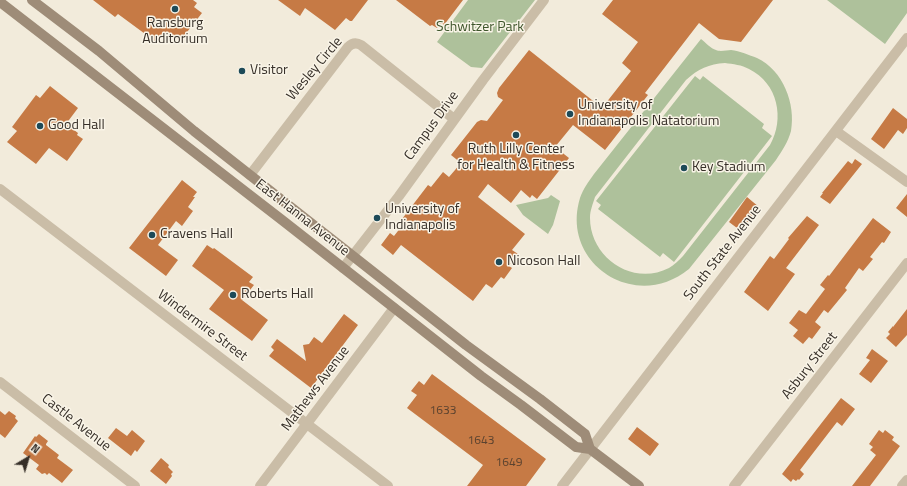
<!DOCTYPE html>
<style>
body{margin:0}
#map{position:relative;width:907px;height:486px;overflow:hidden;background:#f2ebdb;font-family:"Titillium Web",sans-serif}
canvas{display:block}
.north{position:absolute;left:8px;top:438px;width:40px;height:40px;-webkit-text-stroke:3px #f9f4e7;paint-order:stroke;rotate:38deg;font-size:11px;font-weight:700;line-height:16px;text-align:center;color:#362f28}
.north::after{content:'';display:block;margin:auto;width:14px;height:18px;background:#362f28;clip-path:polygon(50% 0,100% 100%,50% 72%,0 100%)}
</style>
<div id="map">
<canvas width="907" height="486"></canvas>
<div class="north">N</div>
</div>
<script>
const g = document.querySelector('canvas').getContext('2d');
g.lineJoin = 'round';
function paint(path, color) { g.fillStyle = color; g.fill(path, 'evenodd'); }
function stroke(path, color, width, dash) { g.strokeStyle = color; g.lineWidth = width; g.lineCap = dash ? 'butt' : 'round'; g.setLineDash(dash || []); g.stroke(path); }
function drawText(font, color, halo, rows, align = 'center') {
  g.font = font + ' "Titillium Web",sans-serif'; g.lineWidth = 3; g.setLineDash([]); g.textBaseline = 'middle'; g.strokeStyle = halo; g.fillStyle = color; for (const [text, x, y, turn = 0] of rows) {
    g.save(); g.translate(x, y); g.rotate((+turn || 0) * Math.PI / 180); g.textAlign = isNaN(turn) ? turn : align; if (halo) g.strokeText(text, 0, 0); g.fillText(text, 0, 0); g.restore();
  }
}
const green = new Path2D(`
 M468,0H535L482,68L471,67L437,42Z
 M827,0H907V13L885,44Z
 M701,39C705,42 711,49 716,50C720,52 727,50 731,50C740,51 749,55 757,58C783,70 796,104 791,131C788,142 782,151 776,160L689,269C635,313 560,263 580,198C583,189 589,181 594,174ZM725,63C733,64 742,65 749,69C778,83 785,119 770,145L683,256C679,260 674,265 669,268C632,287 590,257 590,218C590,210 593,204 595,197L686,80C698,69 709,64 725,63Z
 M695,76L700,80L703,76L764,124L762,128L772,136L674,262L663,253L660,257L598,209L601,205L596,201Z
 M551,195L560,201L553,225L548,234L523,215L516,205L548,198Z`);
const building = new Path2D(`
 M93,0H193L197,3L194,7L202,13L180,41L174,36L171,40L163,33L156,42L118,14L115,17Z
 M278,0H368L352,21H350L346,18L335,30L305,8L300,16Z
 M396,0H463L444,25L441,23L437,28L432,25L430,26Z
 M613,0H773L741,42L719,39L699,23L645,93L648,95L605,150L573,125L555,147L569,158L537,199L532,195L530,198L521,190L511,203L488,184L478,197L525,234L512,250L518,254L509,266L512,268L504,279L501,277L492,288L486,284L473,301L401,245L393,255L381,245L390,233L394,236L405,222L402,219L428,185L431,187L443,172L449,177L461,163L451,155L477,122L481,120L487,121L503,100L498,97L497,93L499,88L529,50L602,108L631,71L622,63L638,42L602,14Z
 M50,86L78,108L66,124L78,133L77,135L83,139L67,161L49,148L36,164L7,142L17,131L12,127L36,95L40,98Z
 M893,108L907,119V128L903,134L898,130L884,149L871,139Z
 M855,159L862,164L830,204L820,197L823,193H822L848,161L852,164Z
 M182,180L197,192L193,197H195L188,207L193,211L182,226L176,221L158,245L178,260L166,276L129,248Z
 M907,194V217L896,208Z
 M747,197L759,207L741,231L729,222Z
 M807,216L819,225L786,268L795,274L768,311L744,292L770,256L774,259L789,239L788,238Z
 M873,218L891,232L884,243L882,242L870,257L873,259L863,271L859,268L845,288L847,290L828,313L824,310L815,322L821,327L812,339L809,337L803,344L793,336L798,330L789,323L799,310L806,314L825,289L820,285L828,275L829,276Z
 M207,245L213,249L214,248L253,277L249,282L254,285L242,300L268,320L252,341L209,309L224,290L192,266Z
 M907,309V335L896,347L886,338L890,334L888,332L893,326V327Z
 M344,314L358,325L311,388L269,356L274,350L271,347L277,339L306,361L303,345L309,344L314,337L322,343Z
 M872,349L888,361L871,383L859,374L870,360L866,358Z
 M432,374L546,459L526,486H467L483,465L407,408L417,395L411,391L419,381L424,385Z
 M841,398L855,409L842,426L837,422L800,470L804,474L799,480L798,479L796,481L793,479L791,482L782,474Z
 M0,411L5,415L9,411L16,416L15,418L18,421L5,438L0,434Z
 M637,427L659,444L650,456L628,439Z
 M116,428L127,436L132,430L145,441L137,452L135,450L131,456L108,438Z
 M879,430L883,433L885,430L894,437L892,440L900,446L870,486H852L876,455L870,450L873,447L869,444Z
 M39,434L48,441L46,444V445L59,455L57,458L73,470L62,483L49,473L47,475L45,473L42,474L36,469L39,465L23,453L35,436L36,437Z
 M161,458L169,465L168,467L173,472L171,474L172,476L166,484L150,471Z`);
const minor = new Path2D(`
 M836,131L907,182
 M250,175L348,47C352,43 356,42 361,45L454,119
 M0,189L388,486
 M343,268L399,196L483,80L544,0
 M0,382L135,486
 M260,486L394,308
 M562,486L907,38
 M734,486L907,263
 M902,486L907,480`);
const secondary = new Path2D(`
 M32,0L99,51L194,131L466,345L540,399L585,434L590,449
 M0,2L282,220L481,376L521,405L576,447L590,449L639,486`);
const markers = [
 [175,9,4,"#1d4a58"],
 [242,71,4,"#1d4a58"],
 [570,114,4,"#1d4a58"],
 [40,126,4,"#1d4a58"],
 [516,135,4,"#1d4a58"],
 [684,168,4,"#1d4a58"],
 [377,218,4,"#1d4a58"],
 [152,235,4,"#1d4a58"],
 [499,262,4,"#1d4a58"],
 [233,295,4,"#1d4a58"]
];
const numberNames = [
 ["1633",443,411],
 ["1643",481,441],
 ["1649",509,463]
];
const poiNames = [
 ["Ransburg",175,24,"center"],
 ["Auditorium",175,40,"center"],
 ["Visitor",250,71],
 ["University of",578,106],
 ["Indianapolis Natatorium",578,122],
 ["Good Hall",48,126],
 ["Ruth Lilly Center",516,150,"center"],
 ["for Health & Fitness",516,166,"center"],
 ["Key Stadium",692,168],
 ["University of",385,210],
 ["Indianapolis",385,226],
 ["Cravens Hall",160,235],
 ["Nicoson Hall",507,262],
 ["Roberts Hall",241,295]
];
const parkNames = [
 ["Schwitzer Park",480,28]
];
const streetNames = [
 ["Wesley Circle",315,69,-50],
 ["Campus Drive",432,126,-54],
 ["East Hanna Avenue",302,218,38],
 ["South State Avenue",723,253,-52],
 ["Windermire Street",202,326,37],
 ["Asbury Street",810,366,-52],
 ["Mathews Avenue",316,389,-53],
 ["Castle Avenue",76,423,38]
];
paint(green, '#aec19b');
paint(building, '#c67a45');
stroke(minor, '#cabda7', 10);
stroke(secondary, '#9e8c78', 10);
for (const [x, y, r, color] of markers) { const dot = new Path2D(); dot.arc(x, y, r, 0, 2 * Math.PI); g.fillStyle = color; g.fill(dot); stroke(dot, '#f9f4e7', 1.5); }
drawText('12px', '#5a422f', null, numberNames);
drawText('14px', '#362f28', '#f9f4e7', poiNames, 'left');
drawText('14px', '#3e552b', '#f9f4e7', parkNames);
drawText('14px', '#362f28', '#f9f4e7', streetNames);
</script>
